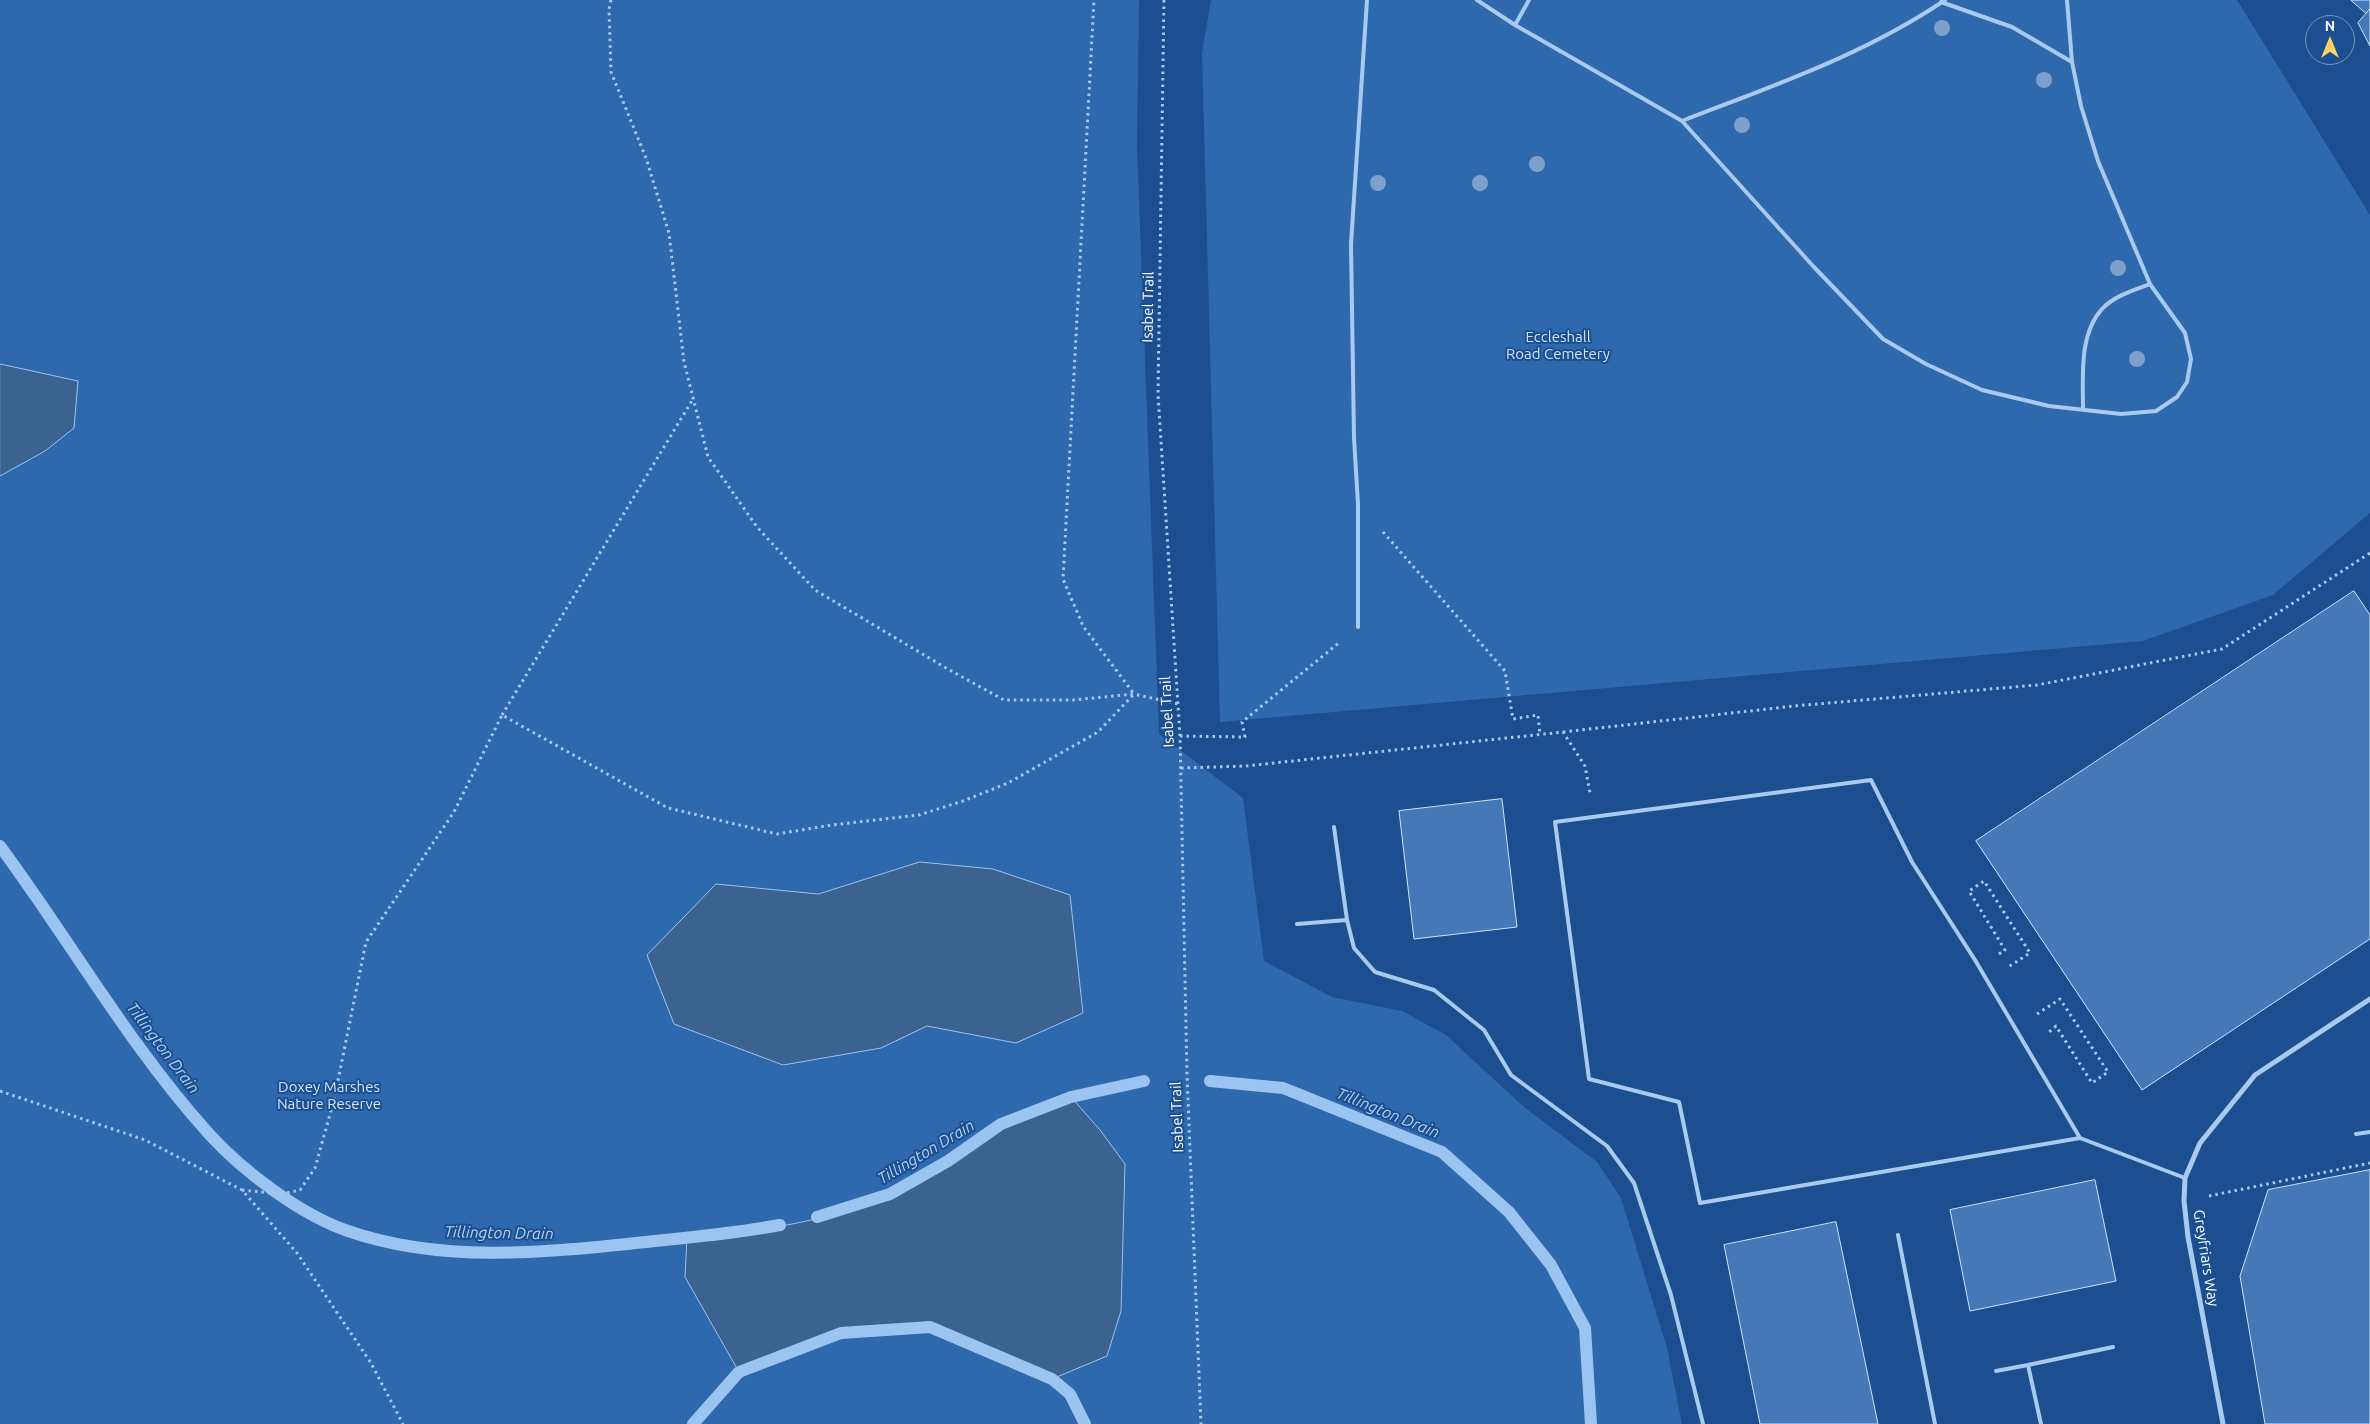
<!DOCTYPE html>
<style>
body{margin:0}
#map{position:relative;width:2370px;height:1424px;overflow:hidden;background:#1b4f8f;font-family:Ubuntu,sans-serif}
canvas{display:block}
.north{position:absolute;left:2305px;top:15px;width:50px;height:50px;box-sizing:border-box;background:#1b4f8f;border:1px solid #7695bc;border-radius:50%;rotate:0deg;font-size:14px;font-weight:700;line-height:20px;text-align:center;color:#fff}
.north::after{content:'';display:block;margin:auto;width:18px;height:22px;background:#ffd166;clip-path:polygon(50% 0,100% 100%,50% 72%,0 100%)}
</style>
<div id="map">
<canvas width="2370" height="1424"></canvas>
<div class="north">N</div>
</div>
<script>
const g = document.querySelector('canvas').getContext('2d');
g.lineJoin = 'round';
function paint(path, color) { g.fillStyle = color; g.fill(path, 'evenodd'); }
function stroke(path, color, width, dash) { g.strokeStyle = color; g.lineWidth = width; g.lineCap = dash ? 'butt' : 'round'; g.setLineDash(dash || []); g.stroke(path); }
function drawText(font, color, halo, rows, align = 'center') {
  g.font = font + ' Ubuntu,sans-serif'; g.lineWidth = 4; g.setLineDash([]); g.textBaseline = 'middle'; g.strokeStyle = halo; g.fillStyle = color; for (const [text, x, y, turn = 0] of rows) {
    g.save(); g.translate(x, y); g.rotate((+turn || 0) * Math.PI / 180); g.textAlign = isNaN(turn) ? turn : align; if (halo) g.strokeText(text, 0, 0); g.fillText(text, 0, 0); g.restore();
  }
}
const green = new Path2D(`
 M0,0H1139L1137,147L1159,734L1243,798L1264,961L1332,997L1402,1011L1446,1035L1524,1107L1597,1162L1621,1198L1667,1348L1682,1424H0Z
 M1211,0H2237L2370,215V513L2273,595L2143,641L1220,722L1202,53Z`);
const water = new Path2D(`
 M0,364L78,381L74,428L45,451L0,476Z
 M920,862L993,869L1070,895L1083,1013L1016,1043L927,1026L881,1048L783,1065L674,1024L647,955L716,884L818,894Z
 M1071,1097L1100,1130L1125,1164L1121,1311L1107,1356L1052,1379L930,1327L841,1333L739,1372L685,1277L687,1238C753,1232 830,1222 891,1194C930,1176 963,1147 1000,1125C1021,1113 1048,1106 1071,1097Z`);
const stream = new Path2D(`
 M0,846C71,942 130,1047 210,1135C244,1172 301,1215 348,1231C440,1263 542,1253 636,1243C684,1238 732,1234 780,1225
 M1210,1081L1283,1088L1442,1152L1509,1212L1551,1265L1585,1328L1591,1424
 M817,1217L890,1194L948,1161L1001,1124L1071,1097L1144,1081
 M693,1424L739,1372L841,1333L930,1327L1052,1379L1070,1394L1085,1424`);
const building = new Path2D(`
 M2351,0H2370V9L2366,13Z
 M2370,9V46L2358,23Z
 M2354,591L2370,615V939L2142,1090L1976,841Z
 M1502,799L1517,927L1414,939L1399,811Z
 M2370,1170V1424H2265L2240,1276L2268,1190Z
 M2095,1180L2116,1281L1970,1311L1950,1210Z
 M1836,1222L1878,1424H1760L1724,1245Z`);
const path = new Path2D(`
 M611,0L609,9L611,72L646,158L669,233L684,362L708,457L757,527L815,590L946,668L1004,700H1073L1134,694L1178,704
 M1164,0L1158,394L1180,736L1187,1075L1201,1424
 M1383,532L1505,671L1513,719L1538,715L1540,735
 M502,715L693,399
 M1563,732L1794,706L2037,685L2222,649L2370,553
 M1180,736L1245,737L1242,722L1340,642
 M1181,768L1246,766L1563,732L1585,766L1590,793
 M1999,954L2005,950L1969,891L1984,881L2030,953L2008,967
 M2037,1014L2060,999L2108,1072L2092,1083L2056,1026L2049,1032L2047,1029
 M0,1091L145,1140L242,1190L297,1253L371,1363L403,1424
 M242,1190L281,1194L300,1190L315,1168L334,1100L366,942L454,812L502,715L668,808L777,834L832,825L919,815L963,801L1008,783L1098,732L1134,694L1083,626L1063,579L1094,0
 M2209,1196L2370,1163`);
const service = new Path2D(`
 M1477,0L1515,25L1682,121L1813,266L1883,339L1926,364L1982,390L2049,406L2121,414L2156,411L2177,397L2187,382L2191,359L2185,333L2150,284L2098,161L2081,106L2072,62L2067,0
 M1941,2L2012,27L2072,62
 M1515,25L1529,0
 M1682,121C1772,86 1864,55 1945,0
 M2083,408C2083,376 2079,334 2102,309C2114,296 2134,290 2150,284
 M1358,627V504L1354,438L1351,244L1367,0
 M1334,827L1347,920L1354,948L1375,972L1434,990L1484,1030L1511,1075L1607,1146L1634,1183L1671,1295L1703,1424
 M1297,924L1347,920
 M2356,1134L2370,1132
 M2080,1138L1700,1203L1679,1102L1589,1079L1555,822L1871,780L1912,862L1975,960L2080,1138L2185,1178
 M1898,1235L1935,1424
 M1996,1371L2028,1365
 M2041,1424L2028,1365L2113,1347`);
const minor = new Path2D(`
 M2223,1424L2188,1237L2184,1201L2185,1178L2200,1143L2255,1075L2370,999`);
const trees = [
 [1942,28],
 [2044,80],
 [1742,125],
 [1537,164],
 [1378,183],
 [1480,183],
 [2118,268],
 [2137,359]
];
const streetNames = [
 ["Isabel Trail",1148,307,-89],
 ["Isabel Trail",1167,712,-93],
 ["Isabel Trail",1177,1117,-92],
 ["Greyfriars Way",2206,1258,81]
];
const parkNames = [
 ["Eccleshall",1558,337],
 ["Road Cemetery",1558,354],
 ["Doxey Marshes",329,1087],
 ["Nature Reserve",329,1104]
];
const waterNames = [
 ["Tillington Drain",163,1048,53],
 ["Tillington Drain",1388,1113,22],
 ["Tillington Drain",926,1152,-31],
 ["Tillington Drain",499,1233,1]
];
paint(green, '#2e69ad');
paint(water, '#3c6290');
stroke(water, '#9cc4f0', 1);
stroke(stream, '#9cc4f0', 12);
paint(building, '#4478b7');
stroke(building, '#cfe3fa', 1);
stroke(path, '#a9c9ee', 3, [2.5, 4]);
stroke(service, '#a9c9ee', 4);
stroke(minor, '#a9c9ee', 5);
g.fillStyle = '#7ea0ca';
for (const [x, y] of trees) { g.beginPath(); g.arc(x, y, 8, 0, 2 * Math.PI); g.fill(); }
drawText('15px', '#fff', '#1b4f8f', streetNames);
drawText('15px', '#cfe3fa', '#1b4f8f', parkNames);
drawText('italic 16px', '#b5d3f5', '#1b4f8f', waterNames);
</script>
